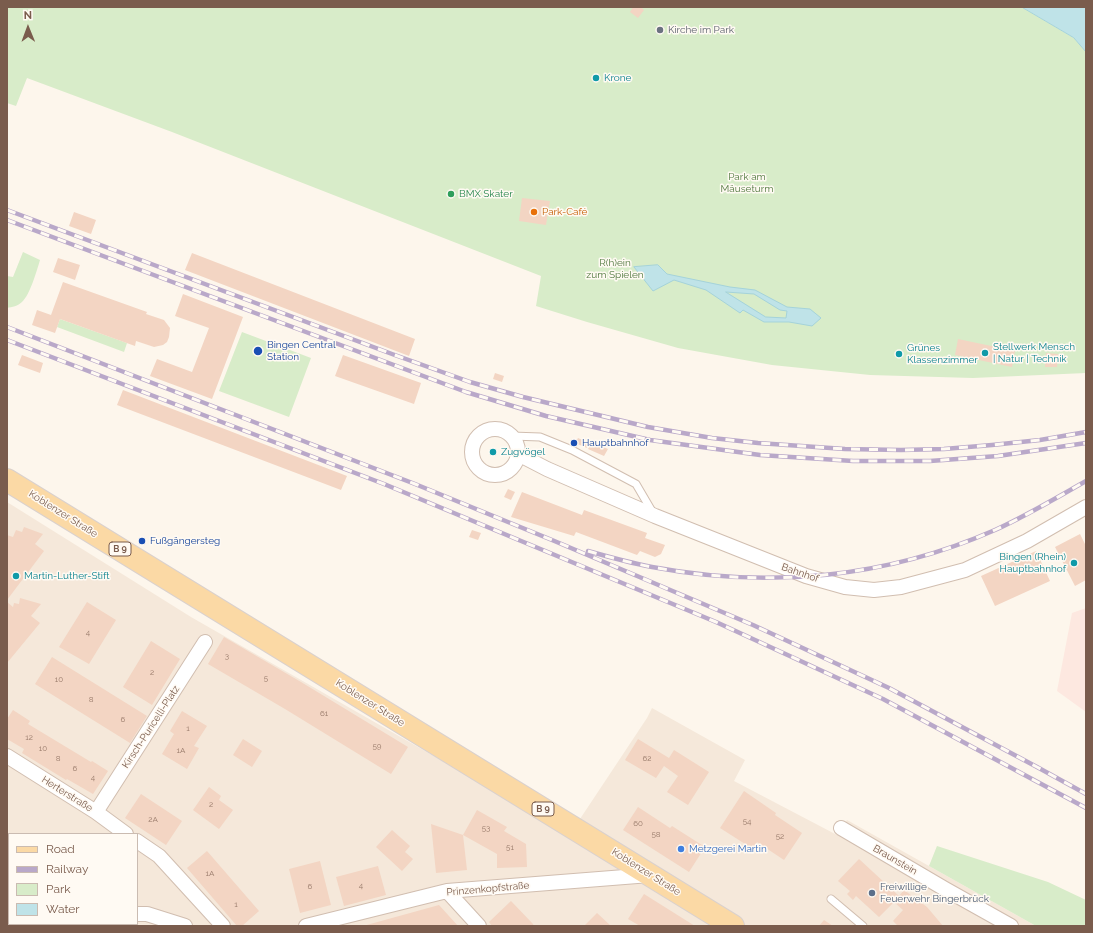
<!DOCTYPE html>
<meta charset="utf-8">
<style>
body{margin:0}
#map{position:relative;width:1093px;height:933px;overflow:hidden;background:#fdf6ec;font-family:Raleway,sans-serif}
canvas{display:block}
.frame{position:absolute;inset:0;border:8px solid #7a5c4d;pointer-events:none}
.legend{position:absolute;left:8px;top:833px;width:130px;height:92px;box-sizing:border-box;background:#fffaf3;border:1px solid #cabbb1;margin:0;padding:5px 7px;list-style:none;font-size:12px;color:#7a5c4d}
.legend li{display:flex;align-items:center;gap:8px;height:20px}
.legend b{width:20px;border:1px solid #cabbb1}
.north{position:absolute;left:8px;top:8px;width:40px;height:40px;-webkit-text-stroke:3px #fffaf3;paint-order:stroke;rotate:359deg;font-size:11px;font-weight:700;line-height:16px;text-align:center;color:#7a5c4d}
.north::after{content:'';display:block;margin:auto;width:14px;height:18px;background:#7a5c4d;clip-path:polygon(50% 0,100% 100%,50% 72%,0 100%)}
</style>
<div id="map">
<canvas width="1093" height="933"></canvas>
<div class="frame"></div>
<ul class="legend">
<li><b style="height:5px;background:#fbd9a5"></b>Road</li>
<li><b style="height:5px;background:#b9a8c9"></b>Railway</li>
<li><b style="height:11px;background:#d8ecc9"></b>Park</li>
<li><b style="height:11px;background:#bfe3e8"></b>Water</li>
</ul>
<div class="north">N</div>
</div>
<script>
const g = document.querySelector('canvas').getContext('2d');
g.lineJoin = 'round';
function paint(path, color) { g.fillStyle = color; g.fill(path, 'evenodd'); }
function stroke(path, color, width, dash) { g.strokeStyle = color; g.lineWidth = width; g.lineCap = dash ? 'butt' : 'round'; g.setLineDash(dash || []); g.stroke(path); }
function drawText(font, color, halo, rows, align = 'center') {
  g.font = font + ' Raleway,sans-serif'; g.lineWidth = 3; g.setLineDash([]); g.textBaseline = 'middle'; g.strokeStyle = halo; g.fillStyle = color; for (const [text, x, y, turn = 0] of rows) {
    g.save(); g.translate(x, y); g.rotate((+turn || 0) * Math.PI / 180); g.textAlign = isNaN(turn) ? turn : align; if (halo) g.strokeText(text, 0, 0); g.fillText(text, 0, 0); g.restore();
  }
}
const residential = new Path2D(`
 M7,502L191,617L570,834L647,718L652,708L745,760L734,781L837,835L847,820L1036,926H7ZM9,834H137V924H9Z`);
const commercial = new Path2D(`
 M1086,608V712L1057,691L1072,613Z`);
const green = new Path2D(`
 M7,7H1022L1074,38L1086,52V373L973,378L870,375L772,365L678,348L587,322L536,306L541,276L172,132L27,78L16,106L7,103Z
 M23,252L40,260C37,270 30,295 22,302C18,306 12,307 7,308V276L13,277Z
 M60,319L127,343L124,352L57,327Z
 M242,332L311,358L289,417L219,391Z
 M937,846L1048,882L1086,900V926H1036L929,866Z`);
const water = new Path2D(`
 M1022,7H1086V52L1074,38Z
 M658,265L667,274L730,287L755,290L787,307L810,309L821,318L812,326L789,322H764L743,310L740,313L706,290L674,280L653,291L634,267ZM726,292L754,294L780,310L787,311L786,318L766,317Z`);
const building = new Path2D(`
 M633,7H641L644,10L638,18L630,12Z
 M522,198L550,201L546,225L519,221Z
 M74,212L96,220L91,234L69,226Z
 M192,253L415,339L409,356L185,270Z
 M58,258L80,265L75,280L53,272Z
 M63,282L147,312L146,314L164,320L170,328L169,337L167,342L163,345L154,347L136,341L135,346L60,319L55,333L32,325L37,310L51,315Z
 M183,294L243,317L212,399L150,376L157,359L192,372L209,328L175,316Z
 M958,339L1015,351L1012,367L955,355Z
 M1046,353L1058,354L1057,367H1045Z
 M22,355L43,363L40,373L18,365Z
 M343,355L421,383L414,404L335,376Z
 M495,373L504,376L502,382L493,379Z
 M123,390L347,476L341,490L117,405Z
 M578,438L589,443L587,448L575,443Z
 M592,442L608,449L604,456L588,449Z
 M508,489L515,492L511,500L504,497Z
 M522,492L582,515L584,510L647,533L645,538L665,545L661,554L655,557L640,551L637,555L576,532L574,536L511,517Z
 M24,527L43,534L35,544L44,551L7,600V535L13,537L16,530L22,532Z
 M472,530L481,533L478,540L469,537Z
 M1080,534L1086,546V580L1075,586L1055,547Z
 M1036,551L1050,581L995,606L981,576Z
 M20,598L41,604L31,616L40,623L7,663V602L13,607L14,603L19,604Z
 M87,602L116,620L89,664L59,647Z
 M224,637L301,682L408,747L391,774L285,709L208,664Z
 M151,641L180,659L152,705L123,687Z
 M52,657L147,716L130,743L35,684Z
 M13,710L30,721L28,724L91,762L92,761L108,771L93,794L67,779L66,780L22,753L24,749L7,739V719Z
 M182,711L207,726L194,746L199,748L187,769L162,754L174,734L170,731Z
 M243,739L262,751L252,767L233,755Z
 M638,739L669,758L674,750L709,772L688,805L667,792L678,776L664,766L656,778L625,760Z
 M209,787L221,796L219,800L233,810L219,829L193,810Z
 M744,791L776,813L775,815L802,833L784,860L757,842L753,849L720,828Z
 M141,794L182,821L166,845L125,818Z
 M638,807L670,828L672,826L705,847L689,872L623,830Z
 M477,810L507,827L504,831L526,844L527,867L497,868V854L463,835Z
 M431,824L463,835L467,870L436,873Z
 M392,830L410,846L405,852L413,859L402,871L376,847Z
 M207,851L259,911L242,926H237L187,868Z
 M859,859L899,896L904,890L927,907L943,926H898L893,921L903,910L894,902L879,917L856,896L853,900L847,894L850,891L838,881Z
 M320,861L331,905L300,913L289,869Z
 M378,866L386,895L344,906L336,877Z
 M7,876H9V901H7Z
 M644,894L687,921L695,926H640L628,919Z
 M511,901L533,924L534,926H492L489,922Z
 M439,905L458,926H363Z
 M597,913L611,926H584Z
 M824,920L833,926H819Z
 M124,924V926H112V925Z`);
const service = new Path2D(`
 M512,436L540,437L572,450L636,484L653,513
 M831,899L863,926`);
const minor = new Path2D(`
 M472 452a23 23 0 1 1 46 0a23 23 0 1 1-46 0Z
 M518,454L547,469L655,516L806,576L845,587L874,590L901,587L965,570L1027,541L1086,507
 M7,756L96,812L126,834
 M96,812L205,642
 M841,828L945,889L1011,926
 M137,841L159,856L223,926
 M447,891L479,926
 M137,914H147L185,926
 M7,916H9
 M57,924V926
 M306,926L447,891L650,875`);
const primary = new Path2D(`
 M7,480L733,926`);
const rail = new Path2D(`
 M7,210L392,354L470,382L523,397L648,427L712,438L758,443L845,449L901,450L944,449L992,445L1040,440L1086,432
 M7,220L466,392L546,416L650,440L760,455L853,461H930L998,456L1086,443
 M7,327L415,484L552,540L753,625L889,688L1037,767L1086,794
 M7,340L384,484L716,622L883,699L1086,808
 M588,551C609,557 631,563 652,567C769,589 886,578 995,530C1026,516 1056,498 1086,481`);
const markers = [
 [660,30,4,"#6b7280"],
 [596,78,4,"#0f9aa8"],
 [451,194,4,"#2e9e5b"],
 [534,212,4,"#e8710a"],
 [258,351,5,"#1a4fb4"],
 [985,353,4,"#0f9aa8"],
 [899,354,4,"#0f9aa8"],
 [574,443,4,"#1a4fb4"],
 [493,452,4,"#0f9aa8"],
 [142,541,4,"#1a4fb4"],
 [1074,563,4,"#0f9aa8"],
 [16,576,4,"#0f9aa8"],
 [681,849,4,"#3f7fe0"],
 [872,893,4,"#5c6f8a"]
];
const numberNames = [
 ["4",88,633],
 ["3",227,657],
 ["2",152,673],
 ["5",266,679],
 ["10",59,680],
 ["8",91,700],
 ["61",324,714],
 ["6",123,720],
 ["1",188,729],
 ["12",29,738],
 ["59",377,747],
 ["10",43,749],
 ["1A",181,751],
 ["8",58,759],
 ["62",647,759],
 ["6",75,769],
 ["4",93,778],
 ["2",211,805],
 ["2A",153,820],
 ["54",747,822],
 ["60",638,824],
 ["53",486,829],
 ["58",656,835],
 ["52",780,837],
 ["51",510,848],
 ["1A",210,874],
 ["4",361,886],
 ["6",310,887],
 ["1",236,905]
];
const shields = [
 [120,549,22],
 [543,809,22]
];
const shieldNames = [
 ["B 9",120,549],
 ["B 9",543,809]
];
const worshipNames = [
 ["Kirche im Park",668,30]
];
const cultureNames = [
 ["Krone",604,78],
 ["Stellwerk Mensch",993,347],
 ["| Natur | Technik",993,359],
 ["Grünes",907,348],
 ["Klassenzimmer",907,360],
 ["Zugvögel",501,452],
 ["Bingen (Rhein)",1066,557,"right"],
 ["Hauptbahnhof",1066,569,"right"],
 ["Martin-Luther-Stift",24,576]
];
const parkNames = [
 ["Park am",747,177],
 ["Mäuseturm",747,189],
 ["R(h)ein",615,263],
 ["zum Spielen",615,275]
];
const leisureNames = [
 ["BMX Skater",459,194]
];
const foodNames = [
 ["Park-Café",542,212]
];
const transitNames = [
 ["Bingen Central",267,345],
 ["Station",267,357],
 ["Hauptbahnhof",582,443],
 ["Fußgängersteg",150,541]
];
const streetNames = [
 ["Koblenzer Straße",63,514,32],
 ["Bahnhof",800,573,19],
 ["Koblenzer Straße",370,703,32],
 ["Kirsch-Puricelli-Platz",151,727,-57],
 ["Herterstraße",67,794,32],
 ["Braunstein",895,860,30],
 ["Koblenzer Straße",646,872,32],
 ["Prinzenkopfstraße",488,889,-5]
];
const shopNames = [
 ["Metzgerei Martin",689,849]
];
const serviceNames = [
 ["Freiwillige",880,887],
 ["Feuerwehr Bingerbrück",880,899]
];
paint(residential, '#f5e8da');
paint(commercial, '#fde8e0');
paint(green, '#d8ecc9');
paint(water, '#bfe3e8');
stroke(water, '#a5d3da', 1);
paint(building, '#f3d5c3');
stroke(service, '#d1beb0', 9);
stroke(minor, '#d1beb0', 16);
stroke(primary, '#dad1cd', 24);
stroke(service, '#fff', 7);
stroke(minor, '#fff', 14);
stroke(primary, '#fbd9a5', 22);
stroke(rail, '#b9a8c9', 4.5);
stroke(rail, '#fffaf3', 3, [9]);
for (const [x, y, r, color] of markers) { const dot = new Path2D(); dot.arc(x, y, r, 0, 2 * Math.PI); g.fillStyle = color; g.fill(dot); stroke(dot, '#fffaf3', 1.5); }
drawText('8px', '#987a6a', null, numberNames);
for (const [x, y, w] of shields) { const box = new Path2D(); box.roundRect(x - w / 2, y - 7, w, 14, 3); g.fillStyle = '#fffaf3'; g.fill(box); stroke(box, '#7a5c4d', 1); }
drawText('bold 9px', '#7a5c4d', null, shieldNames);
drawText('10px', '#5b616d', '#fffaf3', worshipNames, 'left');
drawText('10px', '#0d838f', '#fffaf3', cultureNames, 'left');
drawText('10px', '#537a41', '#fffaf3', parkNames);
drawText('10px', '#27864d', '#fffaf3', leisureNames, 'left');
drawText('10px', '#c56008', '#fffaf3', foodNames, 'left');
drawText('10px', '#164399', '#fffaf3', transitNames, 'left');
drawText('10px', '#7a5c4d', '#fffaf3', streetNames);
drawText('10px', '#366cbe', '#fffaf3', shopNames, 'left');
drawText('10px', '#4e5e75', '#fffaf3', serviceNames, 'left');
</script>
